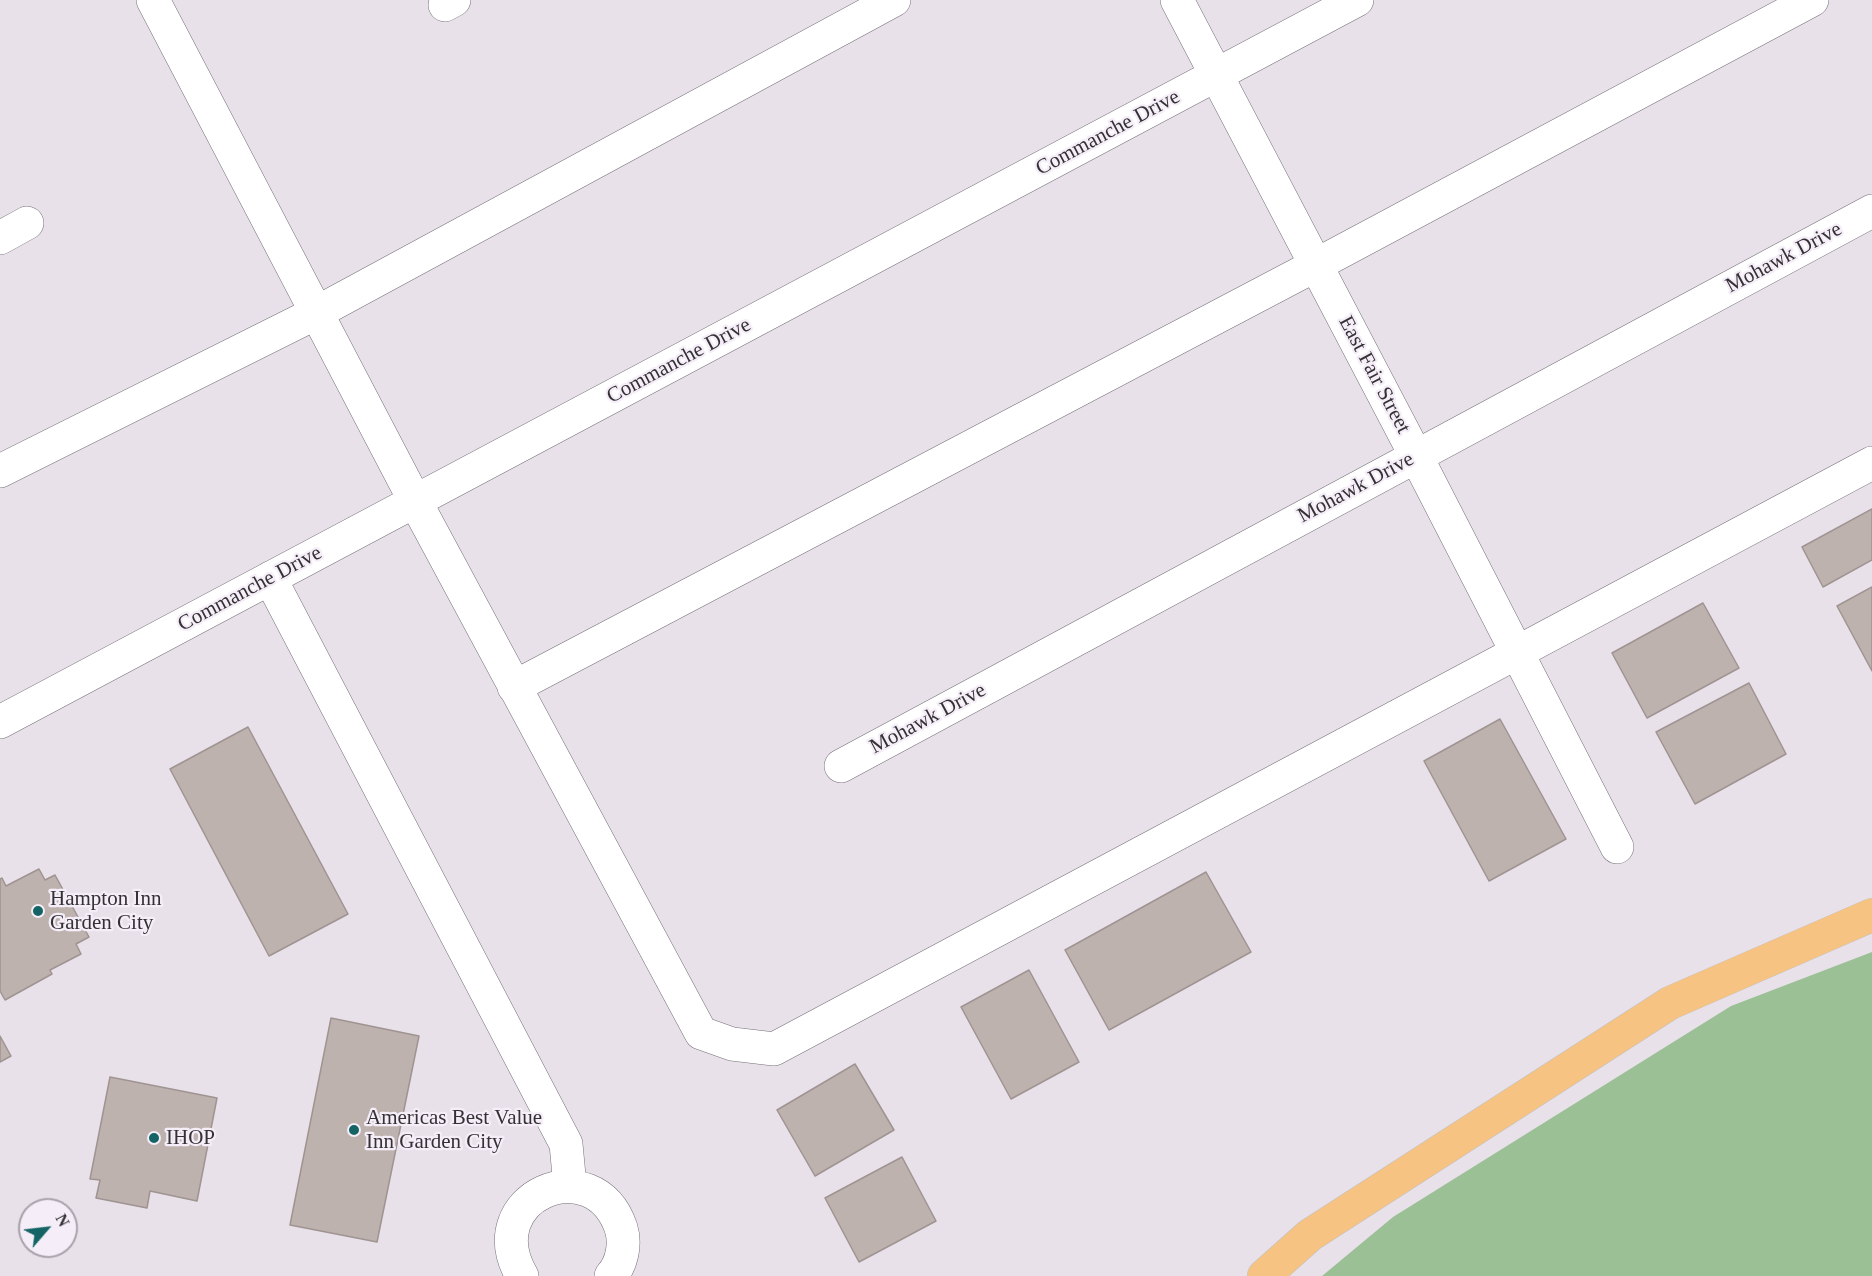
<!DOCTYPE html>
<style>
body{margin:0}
#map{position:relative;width:1872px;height:1276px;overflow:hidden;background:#e8e1ea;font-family:"Times New Roman",serif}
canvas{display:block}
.north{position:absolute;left:18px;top:1198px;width:60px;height:60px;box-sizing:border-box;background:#f5eef8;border:2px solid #a8a2aa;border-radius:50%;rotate:62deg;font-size:16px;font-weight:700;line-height:24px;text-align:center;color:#343135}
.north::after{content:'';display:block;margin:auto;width:21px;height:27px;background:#156465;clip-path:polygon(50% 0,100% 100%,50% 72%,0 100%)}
</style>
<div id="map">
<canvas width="1872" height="1276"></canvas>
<div class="north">N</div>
</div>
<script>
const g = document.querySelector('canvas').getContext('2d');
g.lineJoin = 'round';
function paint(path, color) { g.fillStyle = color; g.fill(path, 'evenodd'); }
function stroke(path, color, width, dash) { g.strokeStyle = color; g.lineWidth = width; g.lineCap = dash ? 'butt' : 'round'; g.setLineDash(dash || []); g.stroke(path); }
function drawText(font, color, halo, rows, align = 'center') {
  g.font = font + ' "Times New Roman",serif'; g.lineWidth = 4.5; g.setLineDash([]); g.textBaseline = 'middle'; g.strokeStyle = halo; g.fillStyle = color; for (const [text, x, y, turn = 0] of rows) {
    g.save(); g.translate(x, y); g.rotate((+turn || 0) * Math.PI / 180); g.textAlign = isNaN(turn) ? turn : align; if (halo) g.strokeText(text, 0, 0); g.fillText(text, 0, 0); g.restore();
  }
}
const green = new Path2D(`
 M1872,952V1276H1322L1393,1217L1731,1006Z`);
const building = new Path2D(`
 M1872,509V560L1823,587L1802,547Z
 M1872,587V671L1837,606Z
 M1703,603L1739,668L1647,718L1612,653Z
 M1749,683L1786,754L1695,804L1656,732Z
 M1500,719L1566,839L1489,881L1424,761Z
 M248,727L348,914L269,956L170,769Z
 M39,869L45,880L55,875L89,937L76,944L81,954L50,970L52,974L5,1000L0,991V879L2,878L6,886Z
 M1206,872L1251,952L1109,1030L1065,950Z
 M1029,970L1079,1062L1011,1099L961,1007Z
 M331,1018L419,1036L377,1242L290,1225Z
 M0,1036L11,1056L0,1062Z
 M855,1064L894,1130L815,1176L777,1110Z
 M110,1077L217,1098L197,1201L150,1191L147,1208L96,1198L100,1180L90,1179Z
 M902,1157L936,1221L859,1262L825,1198Z`);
const minor = new Path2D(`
 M153,0L415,501L701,1033L732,1044L774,1049L1872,463
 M1177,0L1416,456L1617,847
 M445,5L454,0
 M0,238L27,223
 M0,471L316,313L894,0
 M270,578L566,1144L570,1186
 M514,687L1316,265L1812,0
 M0,722L1357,0
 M841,766L1872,211
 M522,1276C476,1197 593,1147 621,1228C626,1244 622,1264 611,1276`);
const highway = new Path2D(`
 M1264,1276L1310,1235L1670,1003L1872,915`);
const markers = [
 [38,911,6,"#156465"],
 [354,1130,6,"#156465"],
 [154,1138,6,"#156465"]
];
const streetNames = [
 ["Commanche Drive",1108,133,-28],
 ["Mohawk Drive",1784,258,-28],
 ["Commanche Drive",679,361,-28],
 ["East Fair Street",1374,375,62],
 ["Mohawk Drive",1356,488,-28],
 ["Commanche Drive",250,589,-28],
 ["Mohawk Drive",928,719,-28]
];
const poiNames = [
 ["Hampton Inn",50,899],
 ["Garden City",50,923],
 ["Americas Best Value",366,1118],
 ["Inn Garden City",366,1142],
 ["IHOP",166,1138]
];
paint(green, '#9cc096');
paint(building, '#beb2af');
stroke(building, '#9f9491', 1.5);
stroke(minor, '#767078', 34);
stroke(highway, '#c2c1c2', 34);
stroke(minor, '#fff', 33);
stroke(highway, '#f6c382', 33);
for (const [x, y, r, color] of markers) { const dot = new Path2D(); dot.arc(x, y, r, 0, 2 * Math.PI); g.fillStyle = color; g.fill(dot); stroke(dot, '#f5eef8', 2); }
drawText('21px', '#343135', '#f5eef8', streetNames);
drawText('21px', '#343135', '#f5eef8', poiNames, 'left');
</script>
